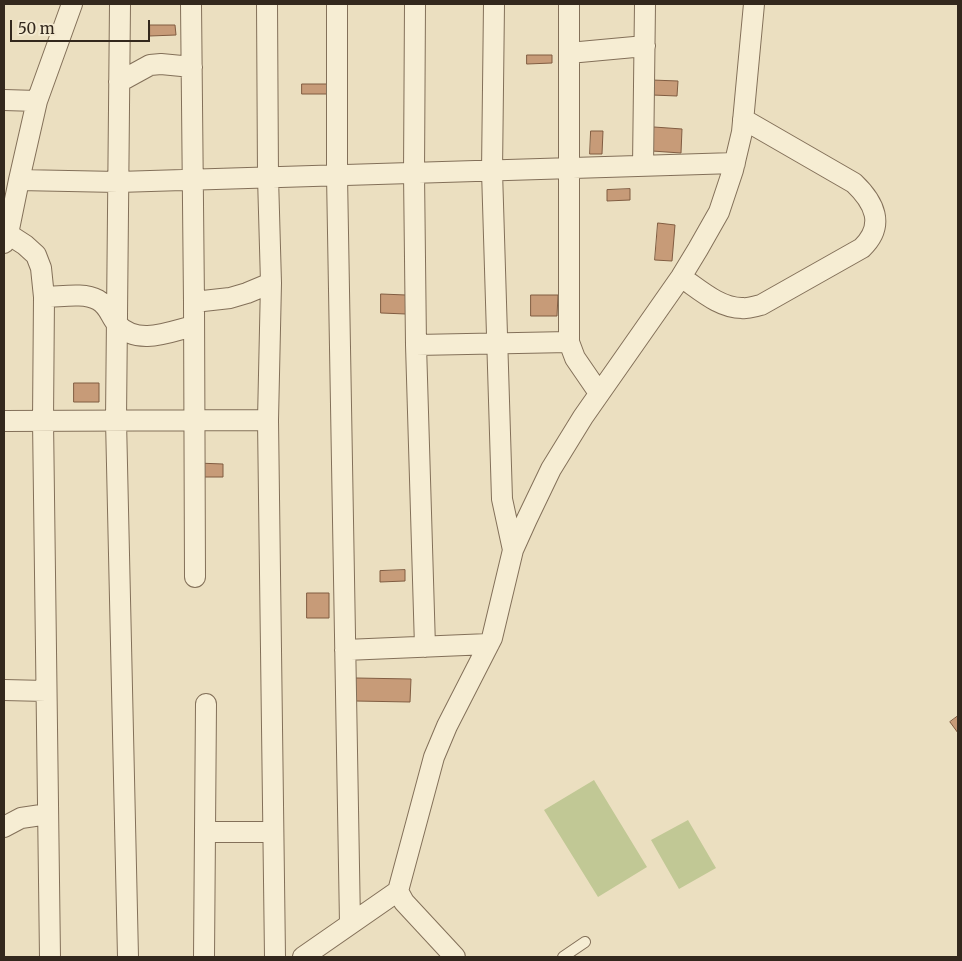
<!DOCTYPE html>
<style>
body{margin:0}
#map{position:relative;width:962px;height:961px;overflow:hidden;background:#ebdfc0;font-family:Merriweather,serif}
canvas{display:block}
.frame{position:absolute;inset:0;border:5px solid #33281d;pointer-events:none}
.scale{position:absolute;left:10px;top:20px;width:140px;height:22px;box-sizing:border-box;border:2px solid #33281d;border-top:0;padding-left:6px;font-size:15px;line-height:18px;white-space:nowrap;color:#33281d;-webkit-text-stroke:4px #f3e9cf;paint-order:stroke}
</style>
<div id="map">
<canvas width="962" height="961"></canvas>
<div class="frame"></div>
<div class="scale">50 m</div>
</div>
<script>
const g = document.querySelector('canvas').getContext('2d');
g.lineJoin = 'round';
function paint(path, color) { g.fillStyle = color; g.fill(path, 'evenodd'); }
function stroke(path, color, width, dash) { g.strokeStyle = color; g.lineWidth = width; g.lineCap = dash ? 'butt' : 'round'; g.setLineDash(dash || []); g.stroke(path); }
const green = new Path2D(`
 M594,780L647,867L598,897L544,810Z
 M688,820L716,868L679,889L651,840Z`);
const building = new Path2D(`
 M150,25H175L176,35L150,36Z
 M527,55H552V63L527,64Z
 M652,80L678,81L677,96L652,95Z
 M302,84H327V94H302Z
 M654,127L682,129L681,153L652,151Z
 M591,131H603L602,154H590Z
 M630,189V200L607,201V190Z
 M658,223L675,225L672,261L655,260Z
 M381,294L406,295V314L381,313Z
 M531,295H558L557,316H531Z
 M74,383H99V402H74Z
 M197,463L223,464V477H197Z
 M405,570V581L380,582V571Z
 M307,593H329V618H307Z
 M356,678L411,679L410,702L355,701Z
 M958,716V733L950,722Z`);
const lane = new Path2D(`
 M563,957L585,942`);
const street = new Path2D(`
 M120,4L116,420L128,957
 M191,4L194,302L195,577
 M267,4L268,177L271,283L268,420L275,957
 M337,4V175L350,923
 M415,4L414,173L416,345L569,342
 M494,4L492,171L502,499L513,550
 M569,4V342L575,358L599,393
 M569,53L645,46
 M119,82L150,65L161,64L192,67
 M4,100L37,101
 M643,166L645,4
 M19,180L37,101L72,4
 M8,234L25,245L36,255L41,268L44,297L43,420L50,957
 M4,243L8,234L19,180L118,182L735,163
 M681,277C699,289 719,308 742,308C749,309 755,306 761,305L862,248C886,225 874,202 854,183L743,119
 M44,297C61,297 83,292 98,300C109,306 110,316 117,324C137,346 169,332 193,326
 M194,302L230,298L247,293L271,283
 M416,345L425,647
 M4,421L268,420
 M345,650L489,644
 M4,690L46,691
 M4,827L21,818L48,814
 M205,832H273
 M204,957L206,704
 M303,957L398,891
 M455,957L404,902L398,891L434,757L447,726L492,638L513,550L527,519L551,469L583,417L681,277L698,249L719,212L733,170L742,132L754,4`);
paint(green, '#c1c895');
paint(building, '#c79b78');
stroke(building, '#805c41', 1);
stroke(lane, '#837059', 12);
stroke(street, '#837059', 22);
stroke(lane, '#f6edd3', 10);
stroke(street, '#f6edd3', 20);
</script>
